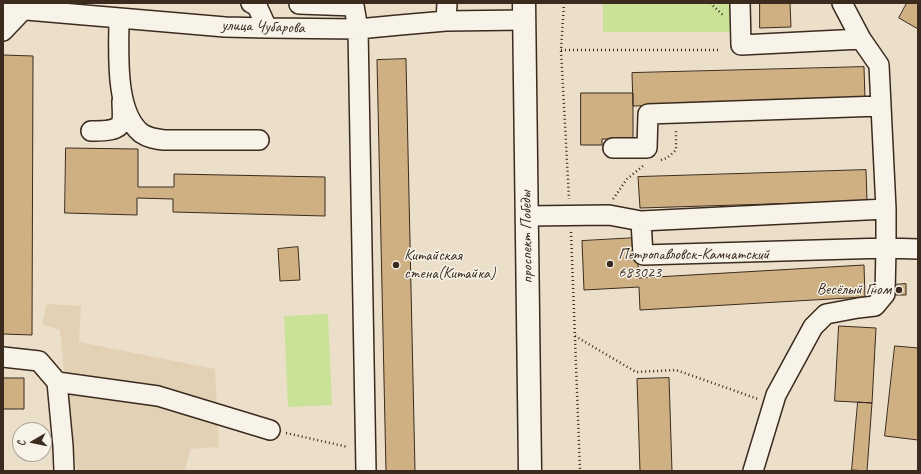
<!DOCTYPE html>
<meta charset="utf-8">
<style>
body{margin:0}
#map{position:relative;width:921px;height:474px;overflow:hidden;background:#ebdfc9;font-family:Caveat,sans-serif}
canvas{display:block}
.frame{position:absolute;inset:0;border:4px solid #3b2a1e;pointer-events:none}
.north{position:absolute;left:12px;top:422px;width:40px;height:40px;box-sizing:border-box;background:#f7f3e8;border:1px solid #aca397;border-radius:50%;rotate:261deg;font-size:11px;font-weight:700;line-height:16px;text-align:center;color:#3b2a1e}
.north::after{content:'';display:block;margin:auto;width:14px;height:18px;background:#3b2a1e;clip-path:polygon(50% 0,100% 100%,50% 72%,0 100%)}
</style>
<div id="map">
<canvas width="921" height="474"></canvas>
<div class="frame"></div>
<div class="north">С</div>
</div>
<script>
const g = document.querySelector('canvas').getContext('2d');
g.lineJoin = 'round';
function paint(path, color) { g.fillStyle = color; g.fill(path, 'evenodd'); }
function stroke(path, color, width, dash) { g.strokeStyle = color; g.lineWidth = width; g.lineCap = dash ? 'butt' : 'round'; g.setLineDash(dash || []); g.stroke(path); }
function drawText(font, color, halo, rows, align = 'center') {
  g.font = font + ' Caveat,sans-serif'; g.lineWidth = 3; g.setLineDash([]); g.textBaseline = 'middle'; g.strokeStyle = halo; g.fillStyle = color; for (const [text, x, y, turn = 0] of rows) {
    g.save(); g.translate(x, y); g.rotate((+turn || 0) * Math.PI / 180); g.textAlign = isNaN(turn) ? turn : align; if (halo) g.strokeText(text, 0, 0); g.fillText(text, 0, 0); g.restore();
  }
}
const built = new Path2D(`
 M47,304L81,306L79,342L215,369L219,447L190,449L185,471H77L68,415L60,330L42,324Z`);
const green = new Path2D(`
 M603,3H740L741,32H603Z
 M328,314L332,405L288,407L284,316Z`);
const building = new Path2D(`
 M760,3H790L791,27L760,28Z
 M907,3H918V29L899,18Z
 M3,55L33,56L32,335L3,334Z
 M406,59L415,471H386L377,60Z
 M864,67L865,99L633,106L632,73Z
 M581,93H633V139H602V145H581Z
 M66,148L138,149V187H174V174L325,177V216L173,212V199L137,198V215L65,213Z
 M866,170L867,201L640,208L638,177Z
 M636,238L639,278L864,265L865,297L640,310L639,287L584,290L582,241Z
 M298,247L300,280L280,281L278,249Z
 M906,284V295H891V285Z
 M839,326L876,328L872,403L835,401Z
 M895,346L918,348V440L885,436Z
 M3,378H24V409H3Z
 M669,378L672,471H640L637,379Z
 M858,402L872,403L867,471L852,470Z`);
const path = new Path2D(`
 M564,3L561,50L569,199
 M710,3L723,15
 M561,50H720
 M661,160L667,158L676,150V130
 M613,199L627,179L643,166
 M571,232L580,471
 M575,336L636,372L676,370L758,399
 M286,433L348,447`);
const minor = new Path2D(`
 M251,3L257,6L267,28
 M299,3V4L354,6L358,29L366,471
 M740,3L741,45L861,39
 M3,8L225,27L267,28L358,29L400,25L446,21L524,20
 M119,18C119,50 114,111 141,133C148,138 156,139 164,140H259
 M446,21L447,3
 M3,31L23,10
 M91,131C100,131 119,132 122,121C123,115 122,107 122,101
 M613,148H647L648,114L880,106
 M526,216L609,215L641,221L643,255L886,248L918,249
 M641,221L886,209
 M3,357L39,361L57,382L63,446L64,471
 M57,382L158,396L270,430
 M753,471L776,395L813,327L826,314L858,308L875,306L885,294L886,248V209L879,65L861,39L842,3`);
const major = new Path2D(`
 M524,3L530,471`);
const markers = [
 [610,264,4,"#3b2a1e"],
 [396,265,4,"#3b2a1e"],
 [899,290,4,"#3b2a1e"]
];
const streetNames = [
 ["улица Чубарова",263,27,2],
 ["проспект Победы",527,237,-91]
];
const poiNames = [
 ["Петропавловск-Камчатский",618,255],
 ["683023",618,273],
 ["Китайская",404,256],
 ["стена(Китайка)",404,274],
 ["Весёлый Гном",891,290,"right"]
];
paint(built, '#e2d1b4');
paint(green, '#c9e298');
paint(building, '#ceb082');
stroke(building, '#3b2a1e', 1);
stroke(minor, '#3b2a1e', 22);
stroke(major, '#3b2a1e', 25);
stroke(path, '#3b2a1e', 2.5, [1, 3]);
stroke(minor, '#f7f3e8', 19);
stroke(major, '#f7f3e8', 22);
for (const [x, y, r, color] of markers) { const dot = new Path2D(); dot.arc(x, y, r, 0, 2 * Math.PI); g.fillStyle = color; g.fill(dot); stroke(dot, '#f7f3e8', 1.5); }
drawText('16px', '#3b2a1e', '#f7f3e8', streetNames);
drawText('16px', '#3b2a1e', '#f7f3e8', poiNames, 'left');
</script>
